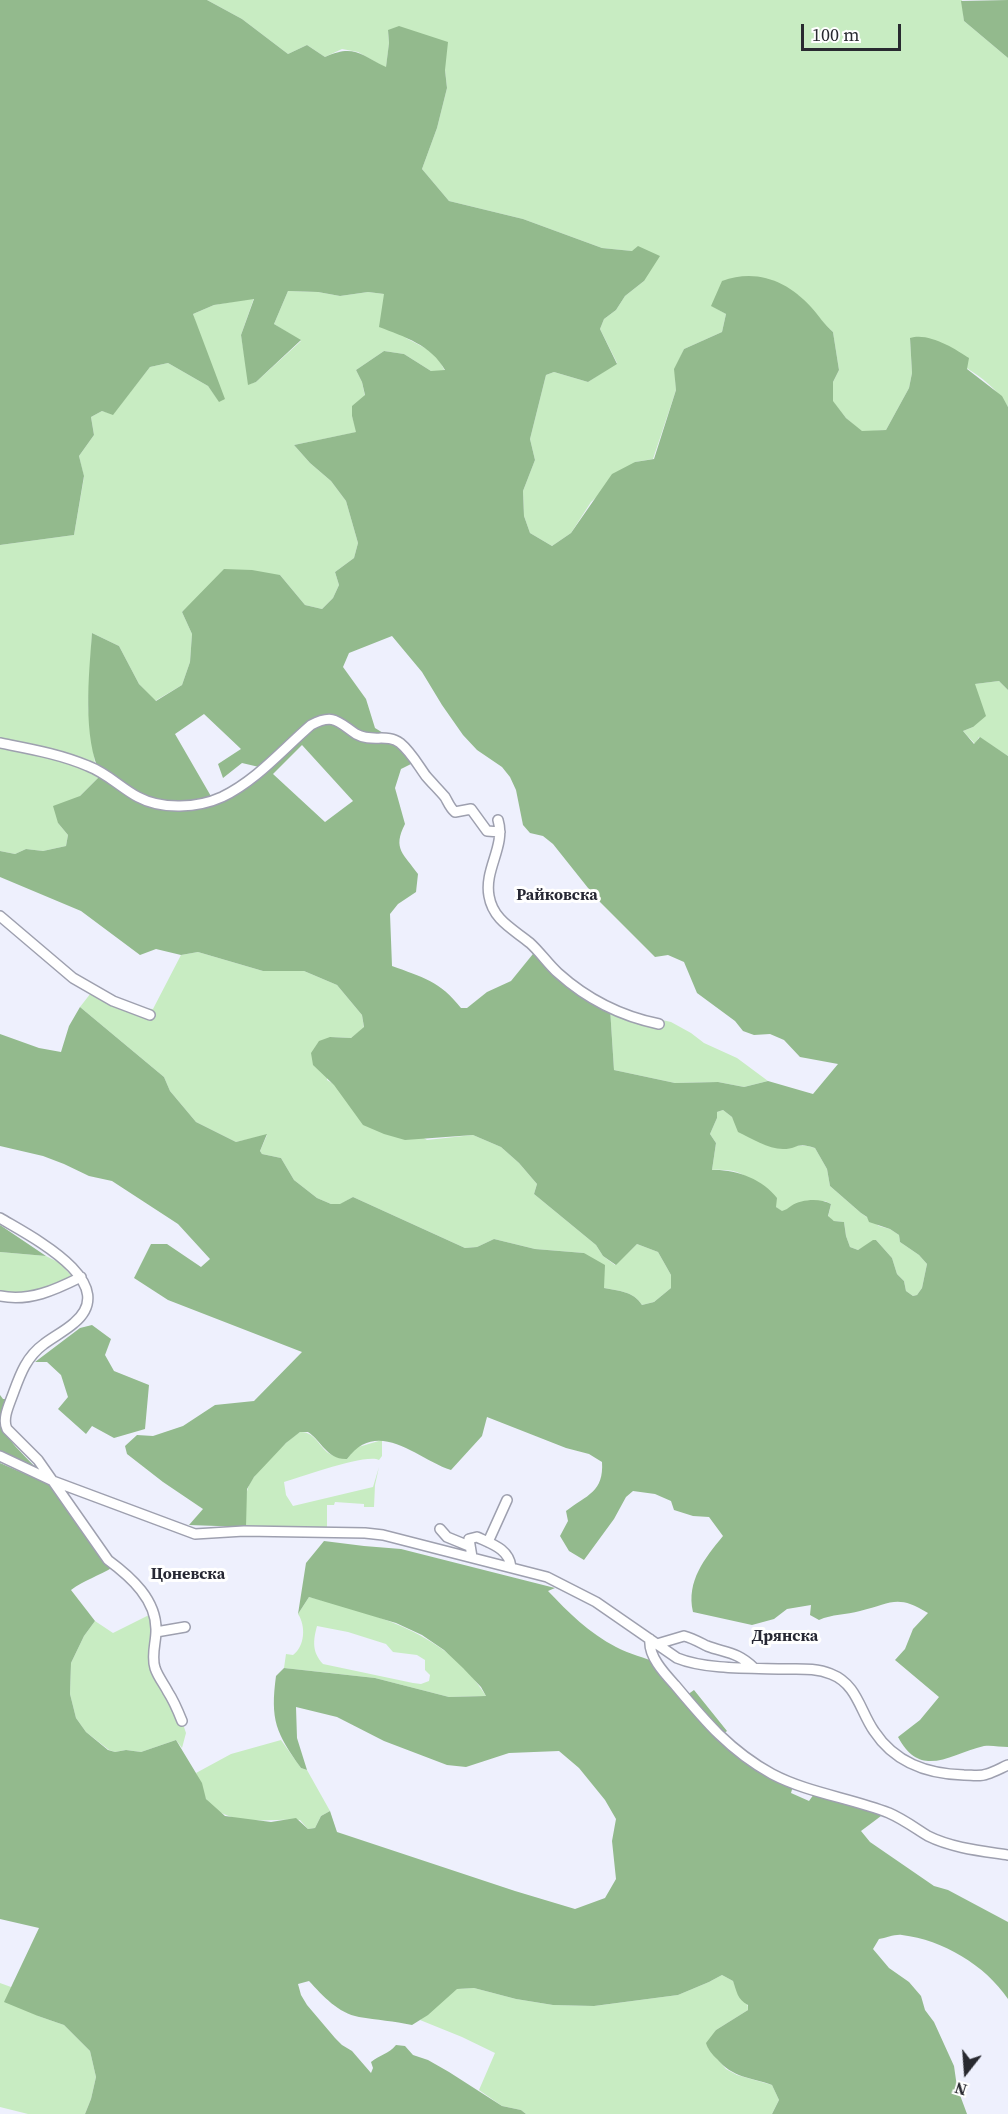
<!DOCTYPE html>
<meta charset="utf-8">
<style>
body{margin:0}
#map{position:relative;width:1008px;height:2114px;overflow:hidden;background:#eef0fd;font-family:"Source Serif 4",serif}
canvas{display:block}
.north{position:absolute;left:936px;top:2042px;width:60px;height:60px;-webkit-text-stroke:4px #fff;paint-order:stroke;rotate:197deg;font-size:16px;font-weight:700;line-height:24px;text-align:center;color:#292a30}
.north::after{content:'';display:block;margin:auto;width:21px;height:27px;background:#292a30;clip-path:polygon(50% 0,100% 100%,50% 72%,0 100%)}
.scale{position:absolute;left:801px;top:24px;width:100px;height:27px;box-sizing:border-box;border:3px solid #292a30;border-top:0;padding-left:8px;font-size:18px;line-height:21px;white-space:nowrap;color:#292a30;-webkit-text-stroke:4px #fff;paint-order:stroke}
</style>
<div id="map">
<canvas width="1008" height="2114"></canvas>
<div class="north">N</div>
<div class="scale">100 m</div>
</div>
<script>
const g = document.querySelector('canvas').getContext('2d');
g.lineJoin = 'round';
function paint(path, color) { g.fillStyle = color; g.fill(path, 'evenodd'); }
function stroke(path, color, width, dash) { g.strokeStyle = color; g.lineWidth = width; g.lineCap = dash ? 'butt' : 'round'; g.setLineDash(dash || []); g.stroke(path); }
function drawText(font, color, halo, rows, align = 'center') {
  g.font = font + ' "Source Serif 4",serif'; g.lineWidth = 6; g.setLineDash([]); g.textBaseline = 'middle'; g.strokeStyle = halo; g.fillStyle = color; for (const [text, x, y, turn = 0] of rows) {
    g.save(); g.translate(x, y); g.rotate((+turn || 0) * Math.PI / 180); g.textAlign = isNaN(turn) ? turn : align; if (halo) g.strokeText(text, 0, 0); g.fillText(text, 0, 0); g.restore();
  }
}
const green = new Path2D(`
 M207,0H962L964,21L1008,58V407C988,373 944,356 910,338L912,373L909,388L886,430L862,432L846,418L833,402V382L839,370L833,332C820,321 811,307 798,295L712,306L726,314L722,332L684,349L675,369L676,390L653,459L635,462L591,502L571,533L552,546L530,533L524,516L523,491L535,460L530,439L546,375L554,372L588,382L617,363L600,329L604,319L616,310L625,296L644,281L632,251L602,248L523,219L449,201L422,169L437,128L447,88L445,70L388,30L389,43L386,68L358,52L342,49L325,57L307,45L288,54L242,19Z
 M288,291L318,292L340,296L368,292L384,294L406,338L427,349L438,358L445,371H431L404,354L384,351L356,370L362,382L365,396L352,416L357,432L294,445L310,463L331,481L346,501L358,543L354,558L335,572L339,585L333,598L322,609L305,605L280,575L198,598L182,612L192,634L190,662L182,685L155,701L139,684L119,646L92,633L88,707L95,764L44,750L0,742V545L74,535L84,477L79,456L94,435L91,417L102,411L113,414L150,367L168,363L208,386L219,401L193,314L214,305L254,298L241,335L249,384L256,382L301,341L274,324Z
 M999,681L1008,690V756L979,737L975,744L963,731L973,727L975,684Z
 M0,747L46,754L101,775L80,796L58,823L68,835L66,846L43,851L26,849L15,854L0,851Z
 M198,952L263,971H304L337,985L362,1015L364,1028L351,1038L330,1037L327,1080L427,1140L473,1135L501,1147L519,1163L537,1184L534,1194L596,1245L603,1256L615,1265L637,1244L658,1252L671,1275V1288L654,1302L642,1305C633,1291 619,1291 604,1288L584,1253L535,1249L494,1239L477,1247L465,1248L353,1197L341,1204H331L317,1198L294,1180L281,1158L262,1154L260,1151L267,1135L236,1142L196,1122L170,1091L164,1077L80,1007L94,989L142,1008L153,1009L181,955Z
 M610,1008L671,1022L691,1033L704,1043L737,1058L768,1081L744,1087L718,1082L675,1083L614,1070Z
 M723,1110L732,1117L737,1125L784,1149C796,1145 803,1144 815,1148L827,1169L830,1186L861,1213L879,1226L890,1229L899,1235L900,1242L919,1255L927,1264L922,1288L917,1295L913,1296L906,1291L904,1281L897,1274L892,1258L876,1240L858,1250L850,1247L846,1236L844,1222L834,1221L828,1217L831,1204L825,1201L792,1206L783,1212C752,1193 758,1167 712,1170L716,1143L710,1134L717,1118V1112Z
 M0,1252L46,1256L60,1263L77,1282L0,1298Z
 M300,1432C316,1431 319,1449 332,1455C336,1457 343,1458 347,1459L355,1448L382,1440V1456L379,1460C367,1453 301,1477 284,1482L286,1495L293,1506L373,1487L379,1467L375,1485L374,1507H364V1504L335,1502L334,1505H327V1529L246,1527C246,1515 244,1499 248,1488C252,1474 287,1440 300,1432Z
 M309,1597C375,1614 448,1633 486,1696L449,1697L375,1678L284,1668L286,1654L293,1655C305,1646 306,1626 298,1614ZM317,1626L348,1632L386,1644L393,1652L417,1655L425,1660V1670L430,1675L429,1681L421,1684L413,1683L323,1664C312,1652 313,1641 317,1626Z
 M151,1614L153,1620L152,1660L180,1715L186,1733L182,1748L176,1740L141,1752L126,1750L115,1752L109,1750L86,1732L76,1718L70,1694L71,1663L84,1636L95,1621L113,1633Z
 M281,1740L301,1768L307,1770L330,1811L321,1816L315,1828L308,1829L300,1820C270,1818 226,1829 206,1799C202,1793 200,1781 196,1773L231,1754Z
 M722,1975L733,1981C736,1991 749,2000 748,2010L716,2030L708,2048L726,2069L737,2075L772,2085L779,2100L772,2114H526L521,2110L502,2106L479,2090L495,2053L462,2037L420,2020L456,1989L474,1988L516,1999L553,2005L594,2006L678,1995L709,1982Z
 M0,1983L11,1987L38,2016L64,2025L90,2051L96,2077L91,2099L85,2114H28L0,2107Z`);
const forest = new Path2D(`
 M0,0H207L242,19L288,54L307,45L325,57C353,44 360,54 386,67L389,43L388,30L399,26L448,42L445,70L447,88L437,128L422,169L449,201L523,219L602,248L632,251L638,246L660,256L644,281L625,296L616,310L604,319L600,329L617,364L588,382L554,372L546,375L530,439L535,460L523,491L524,516L530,533L552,546L571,533L612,474L635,462L654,459L676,390L674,369L684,349L722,332L726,314L711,306L722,281C756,268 788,281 811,307C819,316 824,324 833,332L839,370L833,382V401L846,418L862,431L886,430L909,388L912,373L910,338C928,332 954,348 969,358L967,369L1002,396L1008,407V690L999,681L975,684L986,716L973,727L963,731L974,744L980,737L1008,756V1747C1000,1747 992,1745 984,1746C950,1754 921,1780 898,1737L920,1720L939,1697L895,1660L905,1649L913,1629L928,1613C897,1594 892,1603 860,1611C846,1615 832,1614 819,1620L810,1615L811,1605L787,1609L774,1619L752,1625L693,1612C686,1581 705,1558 723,1536L709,1517L693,1516L674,1510L671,1501L655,1494L633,1491L626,1497L614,1519L584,1560L569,1551L560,1536L568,1521L566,1511C587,1495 604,1492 602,1462L589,1454L566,1448L487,1417L482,1436L451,1470C417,1459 378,1417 347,1459C327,1460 322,1441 308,1432H300L286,1443L254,1477L247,1489L246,1527L189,1525L203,1509L163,1482L127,1454L125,1446L137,1435L153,1436L183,1426L215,1405L254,1401L302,1352L168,1300L134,1278L151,1244H167L201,1267L210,1259L178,1224L112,1181L89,1176L64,1164L43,1156L0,1146V1034L39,1048L61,1052L69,1026L80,1007L164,1077L170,1091L196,1122L236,1142L267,1134L260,1151L262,1154L281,1158L294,1180L317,1198L331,1204H340L353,1197L465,1248L477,1247L494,1239L535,1249L584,1253L605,1265L604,1288C619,1291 633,1291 642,1305L654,1302L671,1288V1275L658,1252L637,1244L616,1265L603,1256L596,1245L534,1194L537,1184L519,1163L501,1147L473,1135L405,1140L384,1134L363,1125L334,1085L313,1065L311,1053L319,1041L330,1037L351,1038L364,1027L362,1015L337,985L304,971H263L198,952L181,955L156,949L140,955L81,911L0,877V851L15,854L26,849L43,851L66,846L68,835L58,823L53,806L80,796L101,775C82,738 89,674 92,633L119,646L139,684L156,701L182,685L190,662L192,634L182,612L224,569L252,570L280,575L305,605L322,609L333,598L339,585L335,572L354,558L358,543L346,501L331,481L310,463L294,445L356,432L352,416V406L365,395L362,382L356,370L384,351L404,354L431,371L445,370C431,345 405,337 379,327L384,294L368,292L340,296L318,292L288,291L274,324L301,340L256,382L248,385L241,335L254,299L214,305L193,314L225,399L219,402L208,386L168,363L150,367L113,415L102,411L91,417L94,435L79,456L84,476L74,535L0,545ZM392,636L422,672L442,705L463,735L477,750L502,767L510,777L516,790L523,825L530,833L543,836L553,844L596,898L655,957L668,955L684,962L697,993L735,1021L743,1031L754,1035L770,1034L784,1040L800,1057L838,1064L813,1094L768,1081L744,1087L718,1082L675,1083L614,1070L610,1008L550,968L537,949L511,981L487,992L467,1008H461C440,981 422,977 392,966L390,914L398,904L416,892L418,874C404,854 392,849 405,824L395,788L401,769L415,762L388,736L375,728L366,699L343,667L349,653ZM204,714L241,749L218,764L223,778L242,763L259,767V777C245,789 231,801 212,798L175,734ZM302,745L353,801L325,822L273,774ZM723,1110L732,1117L738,1132C751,1138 768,1149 783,1149C798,1149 796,1141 815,1148L827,1169L830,1186L861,1213L867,1217L869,1222L890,1229L899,1235L900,1242L919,1255L927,1264L922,1288L917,1295L913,1296L906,1291L904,1281L897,1274L892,1258L876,1240H873L858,1250L850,1247L846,1236L844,1222L834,1221L828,1216L831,1204C820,1198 802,1199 791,1206C788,1208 786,1210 782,1211L776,1207L777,1198C763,1179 735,1169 712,1170L716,1143L710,1134L717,1118V1112Z
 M1008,0V58L964,21L961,1Z
 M0,1225L46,1256L0,1252Z
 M92,1325L111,1339L105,1355L114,1371L149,1385L145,1429L114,1438L92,1426L86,1434L58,1409L68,1397L61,1375L47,1362H35L80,1328Z
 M0,1395L3,1399H6C0,1439 11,1440 36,1468H30L0,1454Z
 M0,1463L55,1487L113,1567C99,1576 84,1580 71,1590L95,1621L84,1636L71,1663L70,1694L76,1718L86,1732L108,1750L115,1752L126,1750L141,1752L176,1740L202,1783L206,1799L225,1816L271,1822L296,1818L308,1829L315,1828L321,1816L330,1811L337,1832L515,1891L575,1909L605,1898L616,1879L612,1841L616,1819L605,1800L579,1768L559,1751L509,1753L466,1767L447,1765L384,1741L337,1717L296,1707L297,1738L307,1770L301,1768C276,1733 270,1720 276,1676L284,1668L375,1678L449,1697L486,1696L481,1687L463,1668L444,1650L422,1635L396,1623L309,1597L298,1614L306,1563L324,1541L364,1546L401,1549L555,1588L548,1591C568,1612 589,1633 616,1647C629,1654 645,1658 659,1663L681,1700L689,1702L687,1695L694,1690L727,1731L723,1734V1737L793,1786L791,1793L809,1801L814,1794L885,1813L861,1831L870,1842L934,1886L948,1890L1008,1922V1999C985,1965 943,1940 902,1935C895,1934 886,1938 879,1939L873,1949L889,1968L909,1982L921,1996L925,2010L934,2022L954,2066L957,2087L967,2114H772L779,2100L772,2085C750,2077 733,2078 717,2059C712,2054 708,2050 706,2043L716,2030L748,2010V2005C737,1999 737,1992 733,1981L722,1975L709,1982L678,1995L594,2006L553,2005L516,1999L474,1988L457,1989L428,2015L412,2025C394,2021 377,2020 359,2017C338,2013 323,1996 309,1981L298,1984L301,1995L307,2005L335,2038L342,2045L352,2051L371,2073L373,2068L371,2062C379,2055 389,2054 396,2045L405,2046L413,2055L428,2060L449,2072L502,2106L521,2110L526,2114H85L91,2099L96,2077L90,2051L64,2025L38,2016L4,2002L39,1928L0,1919Z`);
const minor = new Path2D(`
 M0,743C30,749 60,754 88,766C107,773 121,788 138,797C162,810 198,808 222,797C257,780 282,750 311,725C334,713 338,722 356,734C372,743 387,733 400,743C411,752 418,765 426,776C432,783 439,790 445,797C448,802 450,808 455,812L471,809L487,831L500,832
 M498,820C506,846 484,869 489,896C493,920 513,929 530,943C540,952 548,964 558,973C588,1000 620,1016 659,1024
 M0,916L73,978L113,1001L150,1015
 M0,1218C28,1235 123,1282 74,1323C65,1331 53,1337 44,1344C26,1357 20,1375 13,1394C9,1405 2,1419 7,1429L38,1460L108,1560C131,1577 157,1600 156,1631C156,1643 151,1655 155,1668C158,1677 164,1684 168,1692C174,1701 178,1711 182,1721
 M0,1296C29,1302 55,1290 81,1277
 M0,1456L53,1481L195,1534L244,1531L365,1533L383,1535L547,1577L596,1602L677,1658C706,1670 754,1668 786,1669C802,1669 817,1668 831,1674C857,1684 860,1711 874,1731C895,1763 927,1774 964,1775C972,1775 980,1777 987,1774C994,1772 1001,1768 1008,1765
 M440,1529L447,1537L469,1546
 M488,1542L507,1500
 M472,1557L469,1539L477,1537C492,1544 509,1549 511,1567
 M156,1632L185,1627
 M650,1639C648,1656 664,1673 675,1685C705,1721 730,1751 772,1774C808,1793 851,1798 889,1813C903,1819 915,1828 928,1836C952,1848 982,1851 1008,1855
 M657,1644L684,1636C692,1638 699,1642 707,1646C726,1653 738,1652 754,1668`);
const neighbourhoodNames = [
 ["Райковска",557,896],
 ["Цоневска",188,1575],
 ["Дрянска",785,1637]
];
paint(green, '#c8ecc2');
paint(forest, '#93ba8d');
stroke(minor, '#9ea0af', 12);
stroke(minor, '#fff', 9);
drawText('bold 16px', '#272834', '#fff', neighbourhoodNames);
</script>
